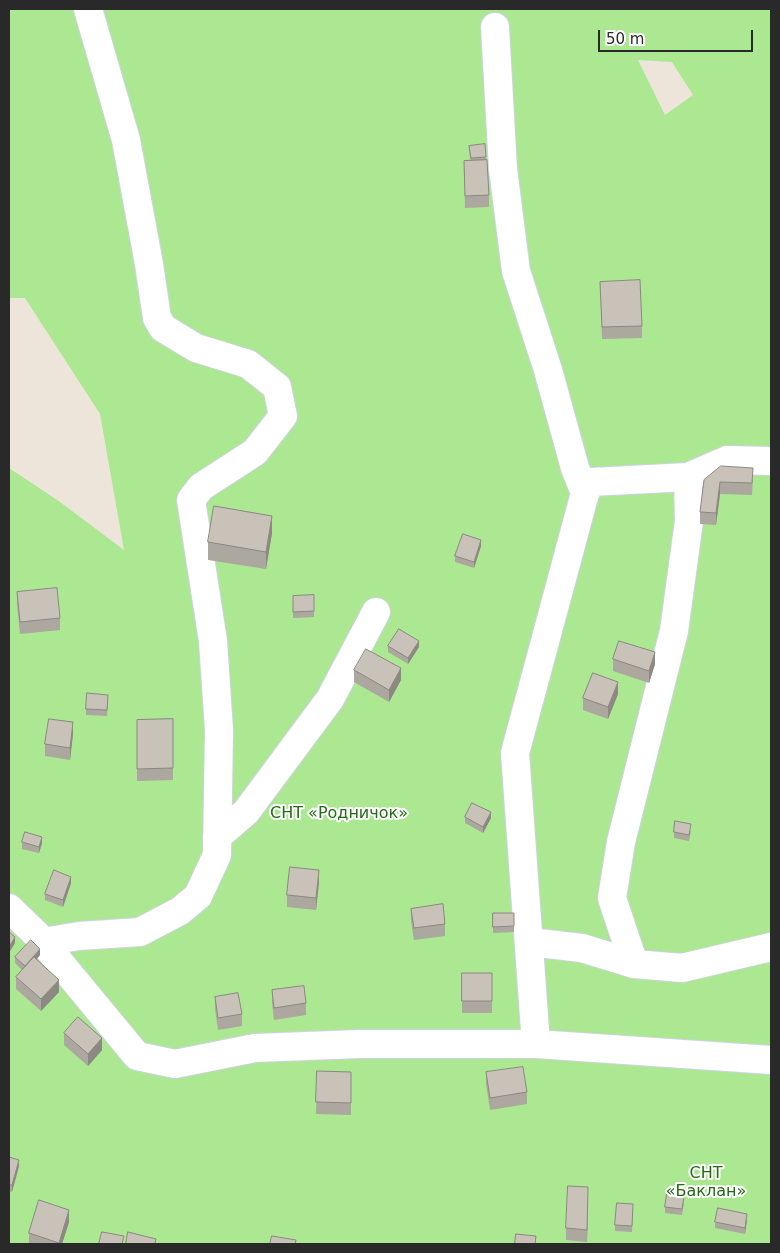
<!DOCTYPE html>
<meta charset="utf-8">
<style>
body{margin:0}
#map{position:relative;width:780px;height:1253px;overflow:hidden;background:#ede5d9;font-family:"DejaVu Sans",sans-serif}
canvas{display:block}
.frame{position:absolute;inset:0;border:10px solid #292929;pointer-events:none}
.scale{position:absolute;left:598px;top:30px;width:155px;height:22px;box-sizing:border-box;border:2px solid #292929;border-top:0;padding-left:6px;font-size:15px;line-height:18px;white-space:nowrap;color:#292929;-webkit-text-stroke:4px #fff;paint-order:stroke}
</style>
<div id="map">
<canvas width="780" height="1253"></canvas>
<div class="frame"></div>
<div class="scale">50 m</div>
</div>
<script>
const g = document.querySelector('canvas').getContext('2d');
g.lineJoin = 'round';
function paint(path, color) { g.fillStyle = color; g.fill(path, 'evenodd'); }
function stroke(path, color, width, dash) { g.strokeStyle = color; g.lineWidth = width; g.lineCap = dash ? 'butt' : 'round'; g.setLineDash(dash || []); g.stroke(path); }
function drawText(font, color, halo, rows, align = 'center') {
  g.font = font + ' "DejaVu Sans",sans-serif'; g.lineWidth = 4; g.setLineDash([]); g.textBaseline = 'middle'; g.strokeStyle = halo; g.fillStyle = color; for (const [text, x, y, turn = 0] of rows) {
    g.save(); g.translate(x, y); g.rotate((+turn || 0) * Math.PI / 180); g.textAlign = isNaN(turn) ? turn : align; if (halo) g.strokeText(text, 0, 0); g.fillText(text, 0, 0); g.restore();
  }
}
const green = new Path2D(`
 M9,9H771V1244H9V468L60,502L124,550L100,414L25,298H9ZM638,60L672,62L693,95L665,115Z`);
const minor = new Path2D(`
 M495,27L503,169L516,271L548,370L575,468L585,493
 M217,837L246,812L330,699L376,612
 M9,908L37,935L137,1056L175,1064L255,1048L359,1044H536L771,1060
 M43,942L79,936L140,932L180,911L198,896L217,855L219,730L213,641L191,500L201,487L255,452L283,416L277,387L248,364L196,348L163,328L157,318L149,264L126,140L88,9
 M529,942L582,948L634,964L682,968L771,947
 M634,964L612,898L621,842L674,631L689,521L688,477
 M536,1044L515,753L585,493L591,482L688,477L727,460L771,461`);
const wall = new Path2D(`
 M469,146L486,157L489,195V207L465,208L464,161H470Z
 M600,282L642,326V338L602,339Z
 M704,480H753L752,495L720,494L716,525L700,524V512Z
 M272,533L266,569L208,560V542Z
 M481,546L474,568L455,562V556Z
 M17,592L60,618V630L20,634L17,604Z
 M293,596L314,611V617L293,618Z
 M388,646L419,647L408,664L388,652Z
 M613,659L655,664L649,683L613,671Z
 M354,670L401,680L389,702L354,682Z
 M618,694L608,719L583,710V698Z
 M108,701L107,716L86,715V709Z
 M173,719V780L137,781V720Z
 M73,734L70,760L45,756V744Z
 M465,817L491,818L483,833L465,823Z
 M691,831L689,841L674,838V832Z
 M22,842L42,843L39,853L22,849Z
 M319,882L316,910L287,907V895Z
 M71,883L63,907L45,900V894Z
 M411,909L445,924V936L414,940L411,921Z
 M493,913H514V932L493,933Z
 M40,955L37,959L59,992L41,1011L16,989V977L22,970L15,963V957Z
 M462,973H492V1013H462Z
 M272,990L306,1003V1015L274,1020L272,1002Z
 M215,997L242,1014V1026L218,1030L215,1009Z
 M64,1033L102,1050L88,1066L64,1045Z
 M317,1071L351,1072V1115L316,1114Z
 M486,1072L527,1092V1104L490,1110L486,1084Z
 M9,1159L19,1166L12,1192L9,1191Z
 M588,1199L587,1242L566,1240V1228Z
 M684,1203L682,1215L665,1213V1207Z
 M633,1210L632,1232L615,1231V1225Z
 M747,1220L745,1234L715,1228V1222Z
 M69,1222L62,1244H29V1233Z`);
const shadedWall = new Path2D(`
 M720,482V494L716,525V513Z
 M272,516V533L266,569V552Z
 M481,540V546L474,568V562Z
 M419,641V647L408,664V658Z
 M655,652V664L649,683V671Z
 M401,668V680L389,702V690Z
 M618,682V694L608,719V707Z
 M73,722V734L70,760V748Z
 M491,812V818L483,833V827Z
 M42,837V843L39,853V847Z
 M319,870V882L316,910V898Z
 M71,877V883L63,907V900Z
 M15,937V943L9,953V947Z
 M40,949V955L25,972V966Z
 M59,980V992L41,1011V999Z
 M102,1038V1050L88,1066V1054Z
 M19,1160V1166L12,1192V1185Z
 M588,1187V1199L587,1242V1230Z
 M69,1210V1222L62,1244H59Z
 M747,1214V1220L745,1234V1228Z`);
const building = new Path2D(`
 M485,144L486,157L471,158L469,146Z
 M487,160L489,195L465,196L464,161Z
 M640,280L642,326L602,327L600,282Z
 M721,466L753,468L752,483L720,482L716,513L700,512L704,480Z
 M214,506L272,516L266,552L208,542Z
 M463,534L481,540L474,562L455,556Z
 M57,588L60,618L20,622L17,592Z
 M314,595V611L293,612V596Z
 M399,629L419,641L408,658L388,646Z
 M619,641L655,652L649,671L613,659Z
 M366,649L401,668L389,690L354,670Z
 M593,673L618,682L608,707L583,698Z
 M87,693L108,695L107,710L86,709Z
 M49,719L73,722L70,748L45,744Z
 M173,719V768L137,769V720Z
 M472,803L491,812L483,827L465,817Z
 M675,821L691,824L689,835L674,832Z
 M25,832L42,837L39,847L22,842Z
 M290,867L319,870L316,898L287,895Z
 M54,870L71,877L63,900L45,894Z
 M443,904L445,924L414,928L411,909Z
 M493,913H514V926L493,927Z
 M9,932L15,937L9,947Z
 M31,940L40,949L25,966L15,957Z
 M34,957L59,980L41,999L16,977Z
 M462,973H492V1001H462Z
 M304,986L306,1003L274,1008L272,990Z
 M238,993L242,1014L218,1018L215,997Z
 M78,1017L102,1038L88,1054L64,1033Z
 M523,1067L527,1092L490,1098L486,1072Z
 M317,1071L351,1072V1103L316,1102Z
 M9,1157L19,1160L12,1185H9Z
 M568,1186L588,1187L587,1230L566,1228Z
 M667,1194L684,1197L682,1209L665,1207Z
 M39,1200L69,1210L59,1243L29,1233Z
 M617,1203L633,1204L632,1226L615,1225Z
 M718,1208L747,1214L745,1228L715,1222Z
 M102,1232L124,1236L122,1244H99Z
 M128,1232L156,1239L155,1244H126Z
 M516,1234L536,1236L535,1244H515Z
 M272,1236L296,1240L295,1244H270Z`);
const parkNames = [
 ["СНТ «Родничок»",339,814],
 ["СНТ",706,1174],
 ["«Баклан»",706,1192]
];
paint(green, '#abe891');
stroke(minor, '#cfd2e3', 30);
stroke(minor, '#fff', 28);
paint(wall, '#aca79f');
paint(shadedWall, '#8c8882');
paint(building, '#c8c2b9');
stroke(building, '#8c8882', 1);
drawText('16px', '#236b14', '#fff', parkNames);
</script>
